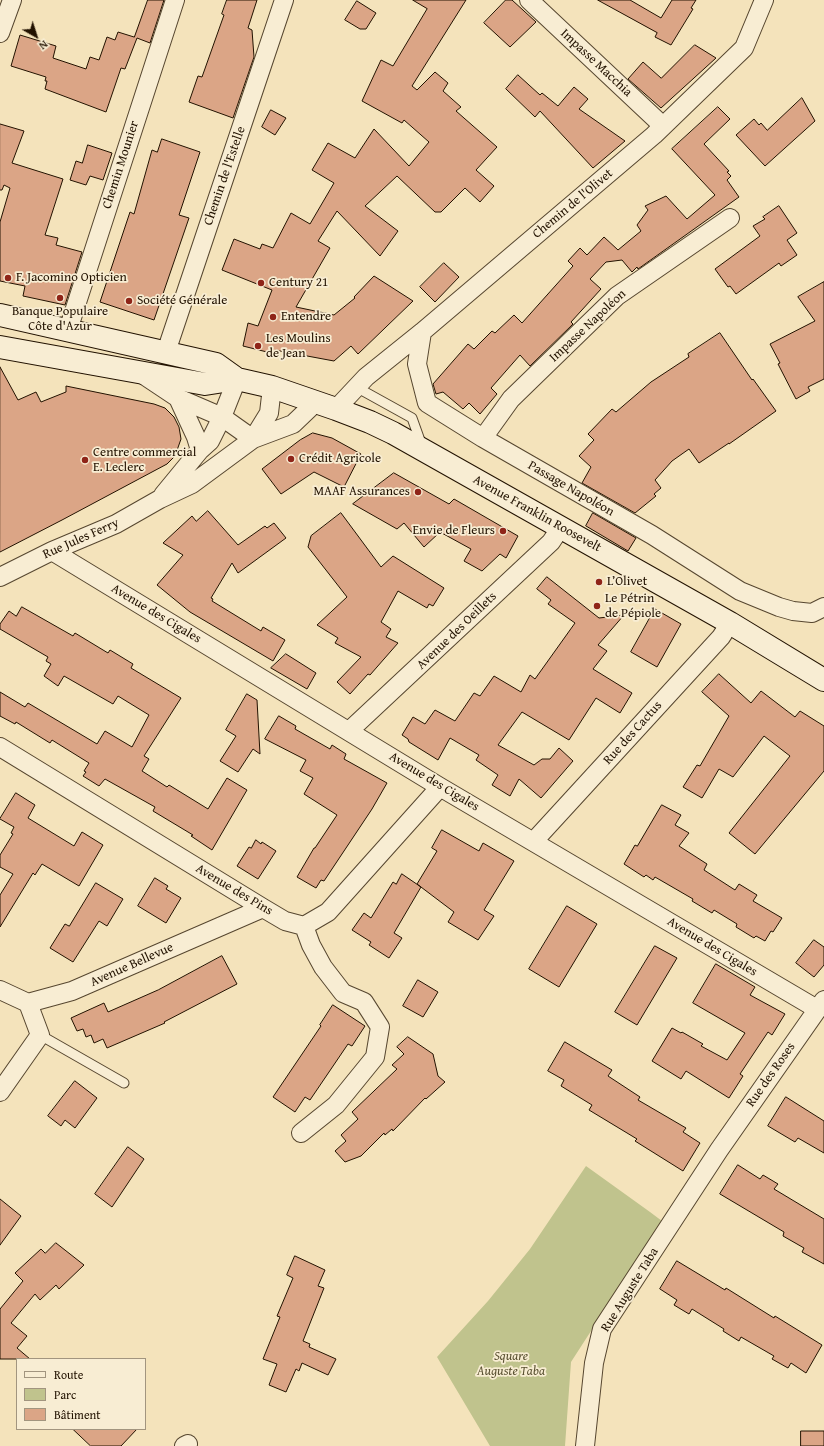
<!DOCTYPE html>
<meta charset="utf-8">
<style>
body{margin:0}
#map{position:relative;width:824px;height:1446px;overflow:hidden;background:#f4e3bb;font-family:"Gentium Book Plus",serif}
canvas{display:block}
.legend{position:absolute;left:16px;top:1358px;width:130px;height:72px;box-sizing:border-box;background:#f8edd3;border:1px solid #a2957f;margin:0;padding:5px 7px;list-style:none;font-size:12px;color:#221200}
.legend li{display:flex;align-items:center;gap:8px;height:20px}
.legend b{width:20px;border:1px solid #a2957f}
.north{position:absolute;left:16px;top:16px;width:40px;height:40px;-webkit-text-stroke:3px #f8edd3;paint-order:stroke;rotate:141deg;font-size:11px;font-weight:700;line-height:16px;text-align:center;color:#221200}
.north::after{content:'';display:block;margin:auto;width:14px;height:18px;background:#221200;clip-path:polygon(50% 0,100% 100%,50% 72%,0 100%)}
</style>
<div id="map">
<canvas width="824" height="1446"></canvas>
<ul class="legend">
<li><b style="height:5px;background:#f8edd3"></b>Route</li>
<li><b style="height:11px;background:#c0c38d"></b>Parc</li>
<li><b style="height:11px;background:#dba586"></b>Bâtiment</li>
</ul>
<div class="north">N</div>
</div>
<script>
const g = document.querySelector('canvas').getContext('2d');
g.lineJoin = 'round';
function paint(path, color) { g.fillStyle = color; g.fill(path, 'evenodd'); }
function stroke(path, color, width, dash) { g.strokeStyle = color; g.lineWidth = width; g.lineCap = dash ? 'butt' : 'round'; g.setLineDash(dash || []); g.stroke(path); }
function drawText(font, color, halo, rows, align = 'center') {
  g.font = font + ' "Gentium Book Plus",serif'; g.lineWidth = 3.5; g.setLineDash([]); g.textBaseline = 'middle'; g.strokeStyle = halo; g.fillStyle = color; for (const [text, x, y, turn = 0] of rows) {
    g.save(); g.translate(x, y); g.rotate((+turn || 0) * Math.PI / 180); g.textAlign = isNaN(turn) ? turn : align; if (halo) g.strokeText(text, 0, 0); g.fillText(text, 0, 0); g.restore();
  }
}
const green = new Path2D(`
 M586,1166L650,1212L662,1221L571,1362L565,1446H490L437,1357L488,1301L530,1249Z`);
const building = new Path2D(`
 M148,0H164L150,43L137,38L125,69L121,68L106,112L45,89L47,81H45L46,77L11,66L20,35L56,46L53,58L86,69L90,57L99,60L107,37L115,40L118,32L134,37Z
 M227,0H257L248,28L252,30L254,57L233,118L189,102L198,76L202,77L224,15L222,14Z
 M413,0H466L412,86L417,90L435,72L448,83L443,91L461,107L456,111L497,147L476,170L494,186L480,202L465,188L441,212H435L397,176L365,206L398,231L380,256L337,211L318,241L330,248L296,307L334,315L355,298L354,297L374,276L413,301L358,354L351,346L334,361L275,350V354L243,346L248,323L258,326L272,290L222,270L234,239L260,249L262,244L273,248L291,213L310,224L334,183L312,170L328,143L355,158L374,129L409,166L429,142L404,120L402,123L362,101L381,60L393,66L427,9Z
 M506,0H512L536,22L510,47L484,23Z
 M598,0H630L661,18L672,0H696L691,8L693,9L671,45L655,37L657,33Z
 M357,1L376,13L366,29H360L345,20Z
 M695,45L716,58L661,108L628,79L643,62L661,78Z
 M518,75L540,95L542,93L558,106L574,87L588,99L579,109L625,141L593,168L540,111L535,117L506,89Z
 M802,98L815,121L765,166L736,135L754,119L759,125L761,123L767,130Z
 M718,107L730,119L704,144L729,171L727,172L731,176L727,180L739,197L638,269L637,267L632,272L622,260L606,262L590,279L601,289L571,322L573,324L530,366L520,355L491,388L497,394L480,414L469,403L463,409L443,392L436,394L433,384L468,344L474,349L492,331L495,333L514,315L522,323L573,266L568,261L580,248L587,255L604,237L618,250L641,231L637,225L648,210L645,206L666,196L687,219L715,195L672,149Z
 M271,110L286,118L275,135L262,127Z
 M0,124L24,131L12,163L63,179L45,235L58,238L56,245L82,252L65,305L23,296L25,286L0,281V222L10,188L4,185L2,190H0Z
 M162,139L200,152L179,215L189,218L154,320L100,302L130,212L134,214L152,150L157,152Z
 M88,145L112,153L103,180L90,176L86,185L70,180L76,161L82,163Z
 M779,206L797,233L787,240L797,255L781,266L779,263L736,294L730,286L728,287L715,269L760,236L753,226L765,219L763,217Z
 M444,263L459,277L435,302L420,287Z
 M824,282V379L808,387L810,391L796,399L778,364L780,363L770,344L815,321L798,297Z
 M720,333L752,380L753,379L776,411L729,444V443L699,463L689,449L672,461L655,480L661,488L654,494L656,496L635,513L582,483L591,467L579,456L594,440L588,434L612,409L616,412L651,382L689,357L688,354Z
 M0,367L18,400L36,392L41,402L66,392V386L154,404L165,408L174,417L179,427L181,439L175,456L167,464L62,520L0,552Z
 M313,433L332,438L361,454L344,487L314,472L281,494L262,469L300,440Z
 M394,473L449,504L454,499L518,536L506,558L500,554L482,571L464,561L471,549L440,532L424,547L404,523L397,529L353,504Z
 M208,511L238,545L265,526L267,528L274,523L286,538L238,573L232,563L211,598L213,599L212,601L261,631L263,627L285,640L273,661L190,612L157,585L183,555L163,543L192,516L196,521Z
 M341,513L381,567L393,556L444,588L433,606L429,604L427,608L398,591L381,622L391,629L386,637L398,643L370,675L368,674L350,694L337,682L361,657L335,643L338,638L317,625L347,597L308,547L311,536Z
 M593,513L636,538L628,551L586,526Z
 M547,577L599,618L624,615L598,645L607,651L593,669L632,693L620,713L596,698L569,740L522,712L498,745L534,765L542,759H550L559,748L573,761L541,798L519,779L510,796L492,785L498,775L476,760L479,755L450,738L438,760L409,742L408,739L402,735L413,717L425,724L435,710L455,721L474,693L480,696L494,676L521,692L530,675L535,679L575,623L548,604L551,600L537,589Z
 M22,607L73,636L75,633L108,653L110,650L133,664L131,668L181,698L144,756L149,759L142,771L167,787L169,785L208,809L227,778L247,790L212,850L191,836L193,835L153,811L155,807L105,779L99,786L83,776L86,772L84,771L89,763L52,740L50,743L16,722L15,724L0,716V692L25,707L28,703L97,744L105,731L132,747L149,715L118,696L113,704L64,676L58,686L44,676L51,664L46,661L48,657L0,629V624L9,611L16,616Z
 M655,609L681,624L657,667L631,652Z
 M286,654L316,673L307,689L271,668Z
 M719,674L751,703L761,691L795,717L800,711L824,726V771L755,854L729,833L790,756L764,736L733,777L719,769L702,798L683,787L697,765L700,766L729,716L702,692Z
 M247,694L257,700L260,754L253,749L238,772L220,761L236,736L226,730Z
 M279,716L296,726L295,729L330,749L332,745L346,754L344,759L387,783L372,809L324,881L321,880L316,888L297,877L314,848H315L337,815L304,794L313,778L300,771L306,760L265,739Z
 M16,793L35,805L28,818L74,846L82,832L103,845L79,886L42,864L35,875L33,873L0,927V895L13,874L0,867V855L13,834L11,833L14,827L0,819Z
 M662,805L681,815L675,825L689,833L679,846L707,864L704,870L735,890L739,884L757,895L753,901L782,918L773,932L771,931L765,941L756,936L754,938L736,927L737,924L714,910L712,913L692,901L693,899L655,877L653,880L646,875L644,877L624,864L635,845L637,846Z
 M442,830L479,851L483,843L514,861L484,910L494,916L478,940L448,922L454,912L417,884L437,851L432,848Z
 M256,840L261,844L262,842L276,851L258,879L237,866L249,847L251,848Z
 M402,874L421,887L394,933L402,938L389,958L369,945L371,942L352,930L364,913L371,918L393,882L396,884Z
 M155,878L168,886L166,889L181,898L166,923L138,906Z
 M96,883L123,899L107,926L99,921L73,962L50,948L65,924L69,926Z
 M567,906L597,924L559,987L529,969Z
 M814,940L824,947V965L814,977L796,963Z
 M655,946L677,958L637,1025L615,1012Z
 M222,956L237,984L164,1022L165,1023L107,1048L103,1039L94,1043L91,1035L86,1037L83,1029L77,1031L71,1018L104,1003L108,1012L158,990Z
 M716,964L755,987L750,995L785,1014L772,1035L768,1032L740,1074L743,1076L729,1098L686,1071L681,1079L652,1061L672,1028L681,1033L682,1032L703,1044L701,1046L727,1060L745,1033L693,1003Z
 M418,980L438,992L423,1017L403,1006Z
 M333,1005L365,1026L352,1046L348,1044L310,1100L305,1097L295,1112L273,1097L321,1026L320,1025Z
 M408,1037L433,1054L438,1076L445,1082L426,1099L425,1098L393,1131L392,1129L385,1135L384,1133L361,1156L345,1162L335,1151L346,1141L341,1135L358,1119L352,1112L397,1069L392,1065L404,1054L397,1047Z
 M565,1042L612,1070L608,1076L640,1097L638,1100L686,1128L683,1132L700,1143L683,1171L635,1141L637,1139L589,1110L592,1105L561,1086L564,1080L548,1071Z
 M75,1081L97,1098L75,1128L65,1120L61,1126L48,1116Z
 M786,1097L824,1121V1153L798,1138L795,1142L768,1126Z
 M128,1147L144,1159L112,1207L95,1194Z
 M738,1165L760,1179L763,1175L778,1184L774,1189L824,1219V1264L802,1252L804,1248L783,1236L784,1232L720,1194Z
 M0,1199L21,1216L0,1245Z
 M56,1243L84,1265L59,1289L56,1285L40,1300L35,1294L11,1323L27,1336L17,1348L30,1359H0V1309L23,1281L15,1273L41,1249L45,1253Z
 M295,1256L325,1270L318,1286L324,1288L303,1341L310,1344L309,1347L336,1359L328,1375L302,1363L299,1371L296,1369L286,1392L269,1385L277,1364L263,1359L280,1317L277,1316L293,1278L287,1275Z
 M677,1261L725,1290L726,1288L774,1318L775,1316L822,1345L806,1373L791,1363L788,1368L772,1359L774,1356L741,1337L739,1341L723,1331L724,1329L692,1309L689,1314L674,1305L677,1300L660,1289Z
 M73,1429H137L121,1446H91Z
 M801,1431H824V1446H801Z`);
const lane = new Path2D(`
 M356,387L412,418L422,446
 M40,1035L124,1083`);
const street = new Path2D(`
 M529,0L663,126
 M0,33L12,0
 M68,330L175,0
 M422,332L417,364L427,403L483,438L652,535L740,591L779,607L793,611L812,613L824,607
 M166,352L284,0
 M142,374L178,398L222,417L253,439
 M178,398L196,437L200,450
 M336,409L366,377L422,332L654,135L744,48L764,0
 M483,438L511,399L617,296L730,218
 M253,439L269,413L272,387
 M163,495L200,450L210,441L222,417L237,379
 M52,551L440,787L817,1009
 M0,577L52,551L116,524L160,499L192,484L253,439L293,424L315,403
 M349,731L551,542L561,527
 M0,747L263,908L285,921L304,926L328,912L440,787
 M534,841L721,637L730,623
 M0,990L28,1003L72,991L263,908
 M0,1092L40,1035L28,1003
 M301,1133L336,1105L375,1057L380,1027L364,1002L343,993L323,967L311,945L304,926
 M184,1446L188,1444
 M585,1446L594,1363L602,1329L719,1150L824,1000`);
const secondary = new Path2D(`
 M0,315L216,364L237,379
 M0,347L205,384L237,379L272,387L336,409L370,422L393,433L730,623L824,680`);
const markers = [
 [8,278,4,"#8f2418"],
 [261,283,4,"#8f2418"],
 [60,298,4,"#8f2418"],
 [129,301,4,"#8f2418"],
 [273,317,4,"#8f2418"],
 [258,346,4,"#8f2418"],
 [291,459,4,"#8f2418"],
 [85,460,4,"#8f2418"],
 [418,492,4,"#8f2418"],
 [503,531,4,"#8f2418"],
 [599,582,4,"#8f2418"],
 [597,606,4,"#8f2418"]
];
const streetNames = [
 ["Impasse Macchia",596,63,43],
 ["Chemin Mounier",121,165,-72],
 ["Chemin de l'Estelle",225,176,-71],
 ["Chemin de l'Olivet",573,204,-40],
 ["Impasse Napoléon",588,326,-43],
 ["Passage Napoléon",571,489,30],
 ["Avenue Franklin Roosevelt",537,514,29],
 ["Rue Jules Ferry",81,539,-24],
 ["Avenue des Cigales",156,614,31],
 ["Avenue des Oeillets",457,631,-44],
 ["Rue des Cactus",633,733,-48],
 ["Avenue des Cigales",434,782,31],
 ["Avenue des Pins",234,890,31],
 ["Avenue des Cigales",712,947,31],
 ["Avenue Bellevue",132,965,-24],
 ["Rue des Roses",771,1075,-55],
 ["Rue Auguste Taba",630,1290,-58]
];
const poiNames = [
 ["F. Jacomino Opticien",16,278],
 ["Century 21",269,283],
 ["Société Générale",137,301],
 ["Banque Populaire",60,312,"center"],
 ["Côte d'Azur",60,327,"center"],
 ["Entendre",281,317],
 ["Les Moulins",266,339],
 ["de Jean",266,354],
 ["Centre commercial",93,453],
 ["E. Leclerc",93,468],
 ["Crédit Agricole",299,459],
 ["MAAF Assurances",410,492,"right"],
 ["Envie de Fleurs",495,531,"right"],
 ["L’Olivet",607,582],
 ["Le Pétrin",605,599],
 ["de Pépiole",605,614]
];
const parkNames = [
 ["Square",511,1357],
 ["Auguste Taba",511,1372]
];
paint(green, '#c0c38d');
paint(building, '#dba586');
stroke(building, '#221200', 1);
stroke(lane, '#56462f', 11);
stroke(street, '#56462f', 20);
stroke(secondary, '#221200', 24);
stroke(lane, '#f8edd3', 9);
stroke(street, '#f8edd3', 18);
stroke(secondary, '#f8edd3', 22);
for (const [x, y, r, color] of markers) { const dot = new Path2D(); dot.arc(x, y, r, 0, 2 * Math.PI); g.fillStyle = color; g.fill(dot); stroke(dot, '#f8edd3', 1.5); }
drawText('13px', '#221200', '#f8edd3', streetNames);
drawText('13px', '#221200', '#f8edd3', poiNames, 'left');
drawText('italic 13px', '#595031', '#f8edd3', parkNames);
</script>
